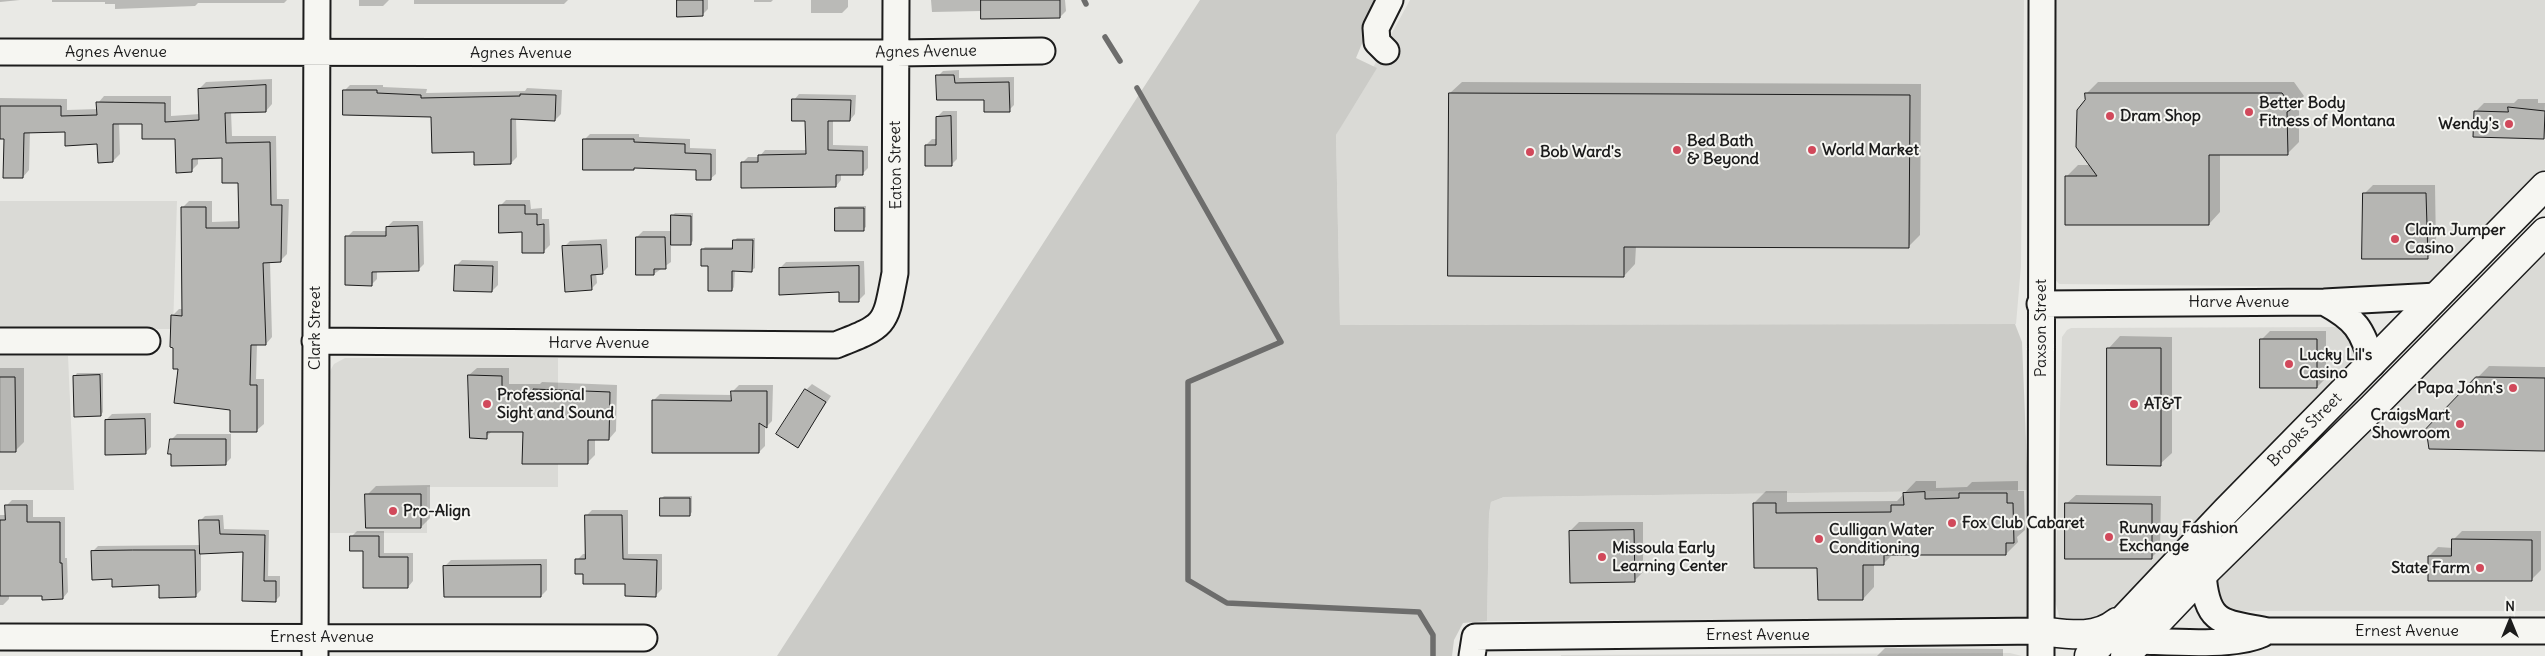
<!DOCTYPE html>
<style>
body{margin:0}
#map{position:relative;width:2545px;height:656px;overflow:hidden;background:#e9e9e5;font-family:Delius,sans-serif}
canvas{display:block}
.north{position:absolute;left:2485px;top:596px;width:50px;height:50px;-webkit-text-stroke:4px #f6f6f2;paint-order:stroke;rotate:0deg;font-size:14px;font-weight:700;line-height:20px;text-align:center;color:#1c1c1c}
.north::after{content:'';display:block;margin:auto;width:18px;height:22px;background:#1c1c1c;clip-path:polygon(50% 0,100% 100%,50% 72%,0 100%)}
</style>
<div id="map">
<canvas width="2545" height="656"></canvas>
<div class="north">N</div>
</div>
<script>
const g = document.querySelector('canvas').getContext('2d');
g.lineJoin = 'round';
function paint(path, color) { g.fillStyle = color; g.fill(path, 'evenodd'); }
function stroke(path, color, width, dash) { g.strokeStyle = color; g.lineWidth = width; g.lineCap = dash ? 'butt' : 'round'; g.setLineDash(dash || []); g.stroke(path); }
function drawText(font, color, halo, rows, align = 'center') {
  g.font = font + ' Delius,sans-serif'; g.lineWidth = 4; g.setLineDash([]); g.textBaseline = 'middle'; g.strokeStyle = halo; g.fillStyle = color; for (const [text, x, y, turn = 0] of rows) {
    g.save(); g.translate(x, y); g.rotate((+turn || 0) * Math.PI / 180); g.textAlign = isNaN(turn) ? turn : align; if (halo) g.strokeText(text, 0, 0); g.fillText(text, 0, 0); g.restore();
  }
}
const built = new Path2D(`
 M1410,0H2024L2021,266L2016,324L1340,325L1336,135Z
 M2055,0H2545V169L2426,288L2059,284L2052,276Z
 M0,201H177L173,329H0Z
 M2545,247V611H2229L2220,604L2217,581Z
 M2345,327L2364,354L2102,629L2061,623L2055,601L2062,337L2067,330L2071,328Z
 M0,356H68L74,490H0Z
 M345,358H558V487H427V533H330V371L334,364Z
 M2028,490V618L1487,621L1489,514L1491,502L1504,497Z
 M2010,653L2022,656H1561V655Z`);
const green = new Path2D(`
 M1200,0H1380L1356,58L1377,68L1336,135L1340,325L2015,324L2022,342L2028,490L1504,497L1491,502L1489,514L1487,621L1463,623L1454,640L1452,656H777Z`);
const shadow = new Path2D(`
 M0,0H20L0,2Z
 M52,0H287L284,3H198L195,6L115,9V4H105V2H52Z
 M359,0H389L383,6H359Z
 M414,0H632H568L564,4H414Z
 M678,0H708V9L702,15Z
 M754,0H773L771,2H754Z
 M811,0H848V7L842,13H811Z
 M931,0H1065L1066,11L1060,17L982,11L932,12Z
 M959,70V78L1014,77V105L1009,110L938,76L943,71Z
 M272,79V104L266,111L231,112L232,136H276L277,199H289L287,254L280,261H270L272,337L266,344H257L256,379H264V424L257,430L180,368L172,316L179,309H183V207L189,201H212V222L240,221L239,182L223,157L198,158V164L191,171L176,138L143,122H119L120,154L113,161L98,143L66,131H30L29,170L23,177L5,138H0V98L67,99V110L98,109V103L104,96H171V116L200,114L199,89L206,82Z
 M1462,82L1921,84L1920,235L1908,247L1636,246L1635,264L1624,276L1450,93Z
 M2098,82H2294L2304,96L2299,101V142L2287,154H2220V212L2209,224L2066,177L2078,165H2090L2086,94Z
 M350,85H383V87L427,89L426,93L525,91L527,88L562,90L561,114L555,120L516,118L517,157L511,163L475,151L432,116L344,91Z
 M799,94L856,95L855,114L850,120H833V145L868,146V168L862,174L841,173V180L836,186L742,163L748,157H759L765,150H807L806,120L794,100Z
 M2518,99H2538V103H2545L2544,137L2475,112L2484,103H2514Z
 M943,111H957V159L951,165L926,145L932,139H937V117Z
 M590,134H639V137L690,139V148L716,149V174L710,179L697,169L584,140Z
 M2373,185H2435L2436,249L2427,258L2364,194Z
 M506,200H530L531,209L542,208V219H549L550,245L544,251L500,206Z
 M839,206H866V227L863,229L836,208Z
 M675,213H693V241L690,244H671V262L654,274L637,237L643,231H672V216Z
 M393,221H423L424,264L418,270L377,271V279L371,285L347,237L353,231H387V227Z
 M737,238H755V268L752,270H735L734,287L732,290L709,265L702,250L705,247H734V241Z
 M607,239L608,267L602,273H596L597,283L591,289L564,247L570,241Z
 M462,260L498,261V285L492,291L456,266Z
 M864,261L865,294L859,300L840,290L780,268L786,262Z
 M2270,331H2326V378L2317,387L2261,340Z
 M2120,336L2172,337V453L2160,464L2109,348Z
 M2489,366L2545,367V450L2427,429Z
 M0,368H24V442L15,451H0Z
 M477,368H509V384H540L542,382L617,385L616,431L609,439H595V455L587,463L524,431H492L486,437L469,375Z
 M77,373H103V412L101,415L75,376Z
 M812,384L831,396L798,446L806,390Z
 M739,385H773L772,421L767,426L765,425V446L759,452L654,400L660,394L733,395V391Z
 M151,413V447L145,453L106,420L112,414Z
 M177,434H231V458L225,464L171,440Z
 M1916,481H1936V488L1967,487L1972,482L2018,481V491H2024L2025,530L2017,537L2018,542L2006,554H1893L1884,563H1874V587L1863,599L1819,567L1754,503L1766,491H1787V502L1897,501Z
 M430,485V518L421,527L367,495L376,486Z
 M2076,495L2161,496L2160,549L2151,558L2066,504Z
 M664,496H692V512L690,515L661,499Z
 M12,500H33V517H65V558H67L68,592L63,598L43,595H9V599L3,605H0V515H6V506Z
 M592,510H628V554H662V589L656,595L627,583L584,573L577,560L583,554H587L586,516Z
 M223,515L224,529L269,530L268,576H280V596L275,601L244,551L201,553V590L195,596L160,584L113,578L92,552L98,546L201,545L200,521L205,516Z
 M1579,522H1643V572L1634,581L1570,531Z
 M357,531H384V553H413V581L408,587L364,550L352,536Z
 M2462,531H2541V570L2532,579L2429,556L2438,547L2453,548V540Z
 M547,559V590L541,596L445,566L451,560Z
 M1885,648L2003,649V656H1877Z`);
const stream = new Path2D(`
 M1084,0L1086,4
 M1105,37L1120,61
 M1137,88L1281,342L1188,382V580L1227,603L1419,612L1433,635V656`);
const building = new Path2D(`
 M677,0H703V16L677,17Z
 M981,0H1060V18L981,19Z
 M936,75H954L955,83L1009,82L1010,112H984V100H937Z
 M266,85V112L225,113L226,143L270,142L271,205H282L281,262L263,263L266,345H251L250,385H257V432H230V410L174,403L178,369H173V348L170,347L171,315L182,316L181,207H206V228H239L238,183H222V158L192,159V172L176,173L175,139H142V124H113V162L98,163L97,144L65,146V132L24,133L23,178H3L4,139H0V106H61V116L97,115L96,102L165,103V122L199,120L198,89Z
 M343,90H377V93L421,95V98L520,96V94L556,95L555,121L511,119V164L474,165V152L432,153L431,117L343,115Z
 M1449,93L1910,95L1909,248L1624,247V277L1448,276Z
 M2085,93H2282L2293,108L2287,112L2288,155H2209V225H2065V176H2097L2076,147L2077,110L2085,100Z
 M792,99L851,100L850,121H828V150L863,151V175H836V187L741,188V162H758V155L806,154L805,121H792Z
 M2508,107L2545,111L2544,139L2473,137L2474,111L2508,112Z
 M951,116L952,166H925V145H936V117Z
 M583,139H634V142L685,144V153L711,154V180H696V170L634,168V170H583Z
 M2363,193H2426L2428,259H2362Z
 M499,205H525V214H537V225L544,224V253H522V232L499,233Z
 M835,208H864V231H835Z
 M671,215L691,216V245H671Z
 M418,226L419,271L372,272V286L345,285V236H386V227Z
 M636,237H665L666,269H654V275H636Z
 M733,240H753L752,272L732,271V291H708V266H701V249H732Z
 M601,245L603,274L591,275L592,290L565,292L562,246Z
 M455,265L493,266L492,292L454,291Z
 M859,266V302H839V292L779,295V268Z
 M2260,339H2317V388H2260Z
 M2107,348H2161V466L2107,465Z
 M100,375L101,416L74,417L73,376Z
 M468,375L502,376V391H533V389L610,392L609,440H588V464H522L523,432H487V439L470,438Z
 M0,377H15L16,452H0Z
 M2476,377L2545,378V451L2429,449L2426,429Z
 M805,389L826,402L798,448L776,434Z
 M731,391H767V428L759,423V453H652V400L731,401Z
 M145,419L146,454L105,455V420Z
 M170,439H226V465L171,466V454H168Z
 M1925,492V499L1959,498V493H2007V503H2013L2014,543H2006V555H1884V565H1863V600H1818L1817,568H1754L1753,503H1776V513L1891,512V505H1904L1903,493Z
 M365,494H421V528H366Z
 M660,498H690V516H660Z
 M2065,503L2152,504V559H2065Z
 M5,505H27V522H60V563H62L63,599L42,600V596H0V520H5Z
 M585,515H622L623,559L657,560L656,597L625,596V584H583V574H575V559H585Z
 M199,520H219L220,534L265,535L264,581H276V602L242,601L243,552L200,554Z
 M1634,530L1635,582L1570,583L1569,531Z
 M350,536H379V557H408V588H363V551H350Z
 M2452,539L2532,540V581H2428V556H2451Z
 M133,550H195L196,597L159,598V585L112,587V579L92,580L91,551Z
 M541,565V597H444L443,566Z`);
const minor = new Path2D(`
 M1386,51L1377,42L1376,28L1390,0
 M0,52L896,53L1042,51
 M2324,302C2355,319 2363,329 2372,364
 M2040,304L2324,302L2437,296
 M0,341H147
 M315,341L836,345C887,325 885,326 895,273L896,0
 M2203,574C2207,626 2223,622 2268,631H2545
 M0,637L644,638
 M2140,641C2172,642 2233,647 2262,634
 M315,656L317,0
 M1472,656L1475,637L2041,631
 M2041,656L2042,0`);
const highway = new Path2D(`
 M2041,631C2067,634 2095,640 2117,622
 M2089,656L2226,511L2545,186
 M2125,656L2203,574L2372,408L2545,232`);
const markers = [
 [2249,112,5,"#d1495b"],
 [2110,116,5,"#d1495b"],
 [2509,124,5,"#d1495b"],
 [1677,150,5,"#d1495b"],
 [1812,150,5,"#d1495b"],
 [1530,152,5,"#d1495b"],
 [2395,239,5,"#d1495b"],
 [2289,364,5,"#d1495b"],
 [2513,388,5,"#d1495b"],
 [487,404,5,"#d1495b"],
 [2134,404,5,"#d1495b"],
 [2460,424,5,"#d1495b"],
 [393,511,5,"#d1495b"],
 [1952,523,5,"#d1495b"],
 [2109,537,5,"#d1495b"],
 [1819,539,5,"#d1495b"],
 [1602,557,5,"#d1495b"],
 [2480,568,5,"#d1495b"]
];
const streetNames = [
 ["Agnes Avenue",116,52],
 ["Agnes Avenue",926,52,-1],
 ["Agnes Avenue",521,53],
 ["Eaton Street",896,165,-91],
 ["Harve Avenue",2239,302],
 ["Clark Street",315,328,-90],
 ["Paxson Street",2041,328,-90],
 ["Harve Avenue",599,343],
 ["Brooks Street",2305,430,-45],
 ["Ernest Avenue",2407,631],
 ["Ernest Avenue",1758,635],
 ["Ernest Avenue",322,637]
];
const poiNames = [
 ["Better Body",2259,103],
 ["Fitness of Montana",2259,121],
 ["Dram Shop",2120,116],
 ["Wendy's",2499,124,"right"],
 ["Bed Bath",1687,141],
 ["& Beyond",1687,159],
 ["World Market",1822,150],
 ["Bob Ward's",1540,152],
 ["Claim Jumper",2405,230],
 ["Casino",2405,248],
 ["Lucky Lil's",2299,355],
 ["Casino",2299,373],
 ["Papa John's",2503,388,"right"],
 ["Professional",497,395],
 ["Sight and Sound",497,413],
 ["AT&T",2144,404],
 ["CraigsMart",2450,415,"right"],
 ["Showroom",2450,433,"right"],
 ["Pro-Align",403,511],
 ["Fox Club Cabaret",1962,523],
 ["Runway Fashion",2119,528],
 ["Exchange",2119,546],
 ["Culligan Water",1829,530],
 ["Conditioning",1829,548],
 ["Missoula Early",1612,548],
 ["Learning Center",1612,566],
 ["State Farm",2470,568,"right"]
];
paint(built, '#dadad6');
paint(green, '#cbcbc7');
paint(shadow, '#0003');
stroke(stream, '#6d6d6c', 5.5);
paint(building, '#b6b6b3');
stroke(building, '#1c1c1c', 1);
stroke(minor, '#1c1c1c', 29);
stroke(highway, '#1c1c1c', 31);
stroke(minor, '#f6f6f2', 25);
stroke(highway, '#f6f6f2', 28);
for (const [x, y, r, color] of markers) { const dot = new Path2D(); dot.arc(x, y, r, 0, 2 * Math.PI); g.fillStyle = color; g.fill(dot); stroke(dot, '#f6f6f2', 2); }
drawText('16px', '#1c1c1c', '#f6f6f2', streetNames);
drawText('bold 16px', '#1c1c1c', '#f6f6f2', poiNames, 'left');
</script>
